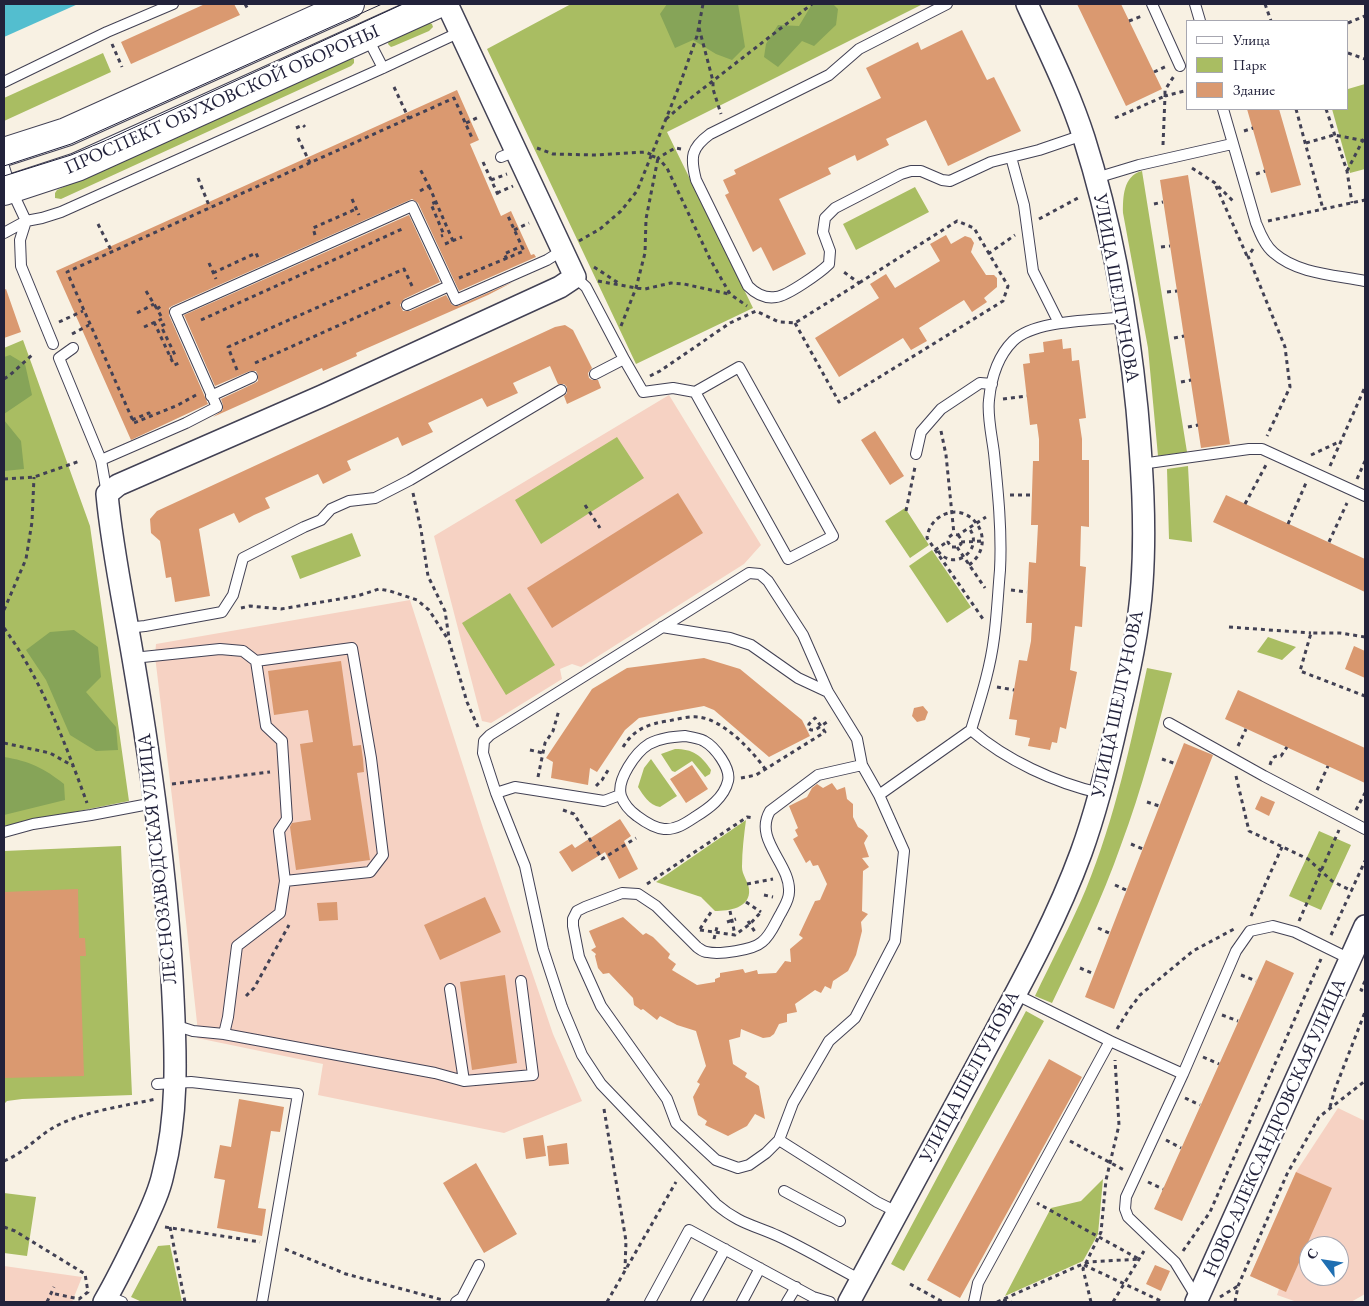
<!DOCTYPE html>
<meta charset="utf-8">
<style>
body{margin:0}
#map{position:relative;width:1369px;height:1306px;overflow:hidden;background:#f8f1e3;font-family:"EB Garamond",serif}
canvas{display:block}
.frame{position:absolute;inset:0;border:5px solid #22223b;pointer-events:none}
.legend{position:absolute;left:1186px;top:20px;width:162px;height:90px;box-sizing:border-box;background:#fff;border:1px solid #a7a7b1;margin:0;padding:6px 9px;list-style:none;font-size:15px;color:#22223b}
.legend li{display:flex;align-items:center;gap:10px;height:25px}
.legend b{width:25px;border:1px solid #a7a7b1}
.north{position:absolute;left:1299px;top:1236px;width:50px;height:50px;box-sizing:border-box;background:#fff;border:1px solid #a7a7b1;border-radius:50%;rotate:301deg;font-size:14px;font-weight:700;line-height:20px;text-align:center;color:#22223b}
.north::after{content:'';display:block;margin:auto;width:18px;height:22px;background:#1f6fb2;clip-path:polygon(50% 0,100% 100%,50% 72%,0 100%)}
</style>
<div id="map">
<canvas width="1369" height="1306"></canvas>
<div class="frame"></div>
<ul class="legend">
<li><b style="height:6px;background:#fff"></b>Улица</li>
<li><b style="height:14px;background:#a9bd62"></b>Парк</li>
<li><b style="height:14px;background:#da9970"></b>Здание</li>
</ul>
<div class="north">С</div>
</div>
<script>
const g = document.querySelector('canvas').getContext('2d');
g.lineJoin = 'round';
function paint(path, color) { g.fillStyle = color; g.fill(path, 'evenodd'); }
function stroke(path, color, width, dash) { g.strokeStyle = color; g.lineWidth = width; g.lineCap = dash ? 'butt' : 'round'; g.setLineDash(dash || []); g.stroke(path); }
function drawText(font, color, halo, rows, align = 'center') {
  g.font = font + ' "EB Garamond",serif'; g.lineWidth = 5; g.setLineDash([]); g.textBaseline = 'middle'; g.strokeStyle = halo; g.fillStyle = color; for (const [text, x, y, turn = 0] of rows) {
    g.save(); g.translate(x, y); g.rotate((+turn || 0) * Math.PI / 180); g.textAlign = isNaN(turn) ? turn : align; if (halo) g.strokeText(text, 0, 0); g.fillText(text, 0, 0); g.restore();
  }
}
const built = new Path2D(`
 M669,395L761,545L744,564L581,667L572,664L560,669L562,679L491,723L482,721L434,536Z
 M410,600L483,828L553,1034L582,1101L504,1133L318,1095L323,1064L197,1038L198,1032L177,839L155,656L156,644Z
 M1338,1108L1365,1121V1294L1351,1302H1297L1277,1295L1279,1289L1250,1276L1296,1172ZM1309,1246H1339V1276H1309Z
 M4,1266L82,1277L72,1302H4Z`);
const green = new Path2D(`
 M571,4H923L667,132L753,308L636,364L487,49Z
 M428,22L432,24L433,27L429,31L394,46L391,47L388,44L389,39Z
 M103,53L111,72L4,121V98Z
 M347,58L354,59V63L351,66L61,199L55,198V193L57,190Z
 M1365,84V169L1350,173L1332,109H1348V89Z
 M1142,171L1187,452L1158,456L1148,348L1123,213C1123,197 1123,176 1142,171Z
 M915,187L929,212L856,250L843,224Z
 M23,340L90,526L129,801L4,826V348Z
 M617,437L644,478L541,544L515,500Z
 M1188,466L1192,542L1169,539L1167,469Z
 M905,508L929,545L910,558L885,521Z
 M352,533L361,556L300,579L291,556Z
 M932,550L971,607L947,623L909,566Z
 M510,593L555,665L506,695L462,623Z
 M1268,637L1296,647L1282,660L1257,652Z
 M1147,668L1172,673C1157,731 1142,789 1121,845C1102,899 1077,951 1052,1003L1035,996C1052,960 1071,925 1086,889C1115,818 1131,743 1147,668Z
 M675,749C693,749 701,755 711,770L710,774L705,777L692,761L675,772L672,771L661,754Z
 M651,759L677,796L660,807C649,805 643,795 638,787L644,768Z
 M746,820C744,835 742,851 742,867C742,875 748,881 749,889C751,908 729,911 715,911L701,897L656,882Z
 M1319,831L1351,845L1321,910L1289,896Z
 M121,846L132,1095L22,1099L7,1101L4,1104V851Z
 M1026,1011L1044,1021L904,1271L891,1264Z
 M1103,1179L1098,1234L1083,1261L1005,1296L1051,1208L1081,1201Z
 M4,1193L36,1197L27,1256L4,1253Z
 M170,1245L182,1302H142L131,1297L158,1246Z`);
const forest = new Path2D(`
 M667,4H738L745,47L732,60L716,54L693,40L675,48L660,14Z
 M812,4H833L838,9L836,25L814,46L802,41L778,67L764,57L766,44L778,25L799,26Z
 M10,355L25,364L32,395L4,414V357Z
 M4,420L21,441L24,469L4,471Z
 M74,630L98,647L101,677L86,692L116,727L118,750L96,751L70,735L46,680L26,650L50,632Z
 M4,757C29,761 44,768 64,784L65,800L4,815Z`);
const water = new Path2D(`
 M4,4H78L4,37Z`);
const building = new Path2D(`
 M205,4H234L240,15L131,64L121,42Z
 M1077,4H1121L1162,89L1126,106Z
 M962,30L987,80L994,77L1021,131L948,166L926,120L886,139L889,145L857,161L855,155L828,168L831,174L779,199L806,254L773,271L761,247L753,252L725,195L729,193L723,180L736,174L734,170L881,98L866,68L918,42L921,50Z
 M457,90L479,140L470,144L501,216L511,211L531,255L534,254L536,257L459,291L418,203L412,199L172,306L169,308V315L208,404L131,440L56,271Z
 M1247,109H1279L1301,185L1271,193Z
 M1188,175L1230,444L1201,448L1160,180Z
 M409,215L440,282L404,299L400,305L403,311H410L446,295L452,305L458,306L513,282L488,295L356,353L357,356L323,371L322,368L213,417L223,410V405L221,399L255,383L258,381V375L256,371H250L215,386L184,315Z
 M946,235L951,244L965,236L971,238L974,243L971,252L986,275H994L997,278V287L984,298L987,302L972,312L964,300L919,328L927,341L911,350L903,338L839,377L815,338L879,298L870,284L886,274L895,288L940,261L930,244Z
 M6,289L21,332L4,338V290Z
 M565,325L573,330L592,368L588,373L589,378L592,380H598L601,388L567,404L564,396L567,393V387L564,384H558L550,366L513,383L518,393L487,407L482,398L428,423L433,432L402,446L398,437L347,461L351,470L323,484L318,474L265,498L270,508L254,515L239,523L234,513L199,529L210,596L175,602L171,577L166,578L160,541L151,533L150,519L157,511L555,327Z
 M1062,339L1063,349L1071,348L1072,361L1079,360L1086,418L1079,419L1082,439V460H1089V527L1081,526L1080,566L1086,567L1082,627L1075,626L1070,670L1077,672L1066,729L1060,727L1057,743L1052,742L1050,750L1028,746L1030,738L1015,735L1017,720L1009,719L1019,660L1027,661L1031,641L1032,623H1026L1029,562L1036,563L1038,525H1031L1033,461H1039V439L1037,424L1030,425L1023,364L1030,363L1029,354L1044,352L1043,342Z
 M875,431L904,476L890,485L861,440Z
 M678,493L703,533L552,628L527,588Z
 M1226,495L1365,559V592L1213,522Z
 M1354,646L1365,651V678L1345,669Z
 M704,658L740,669L802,720L810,736L769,757L714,710L704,706L639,718L625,730L597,772L590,768L588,785L551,778L553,762L546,758L592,689L627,668Z
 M341,661L353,746L361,745L363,759L364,772L357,773L370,860L296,870L290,827L292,823L311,820L300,744L313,742L308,710L274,715L268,671Z
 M1238,690L1365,748V783L1225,719Z
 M923,706L928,712L925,720L917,722L912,716L914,708Z
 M1184,743L1213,755L1114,1009L1085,997Z
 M692,765L708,789L686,803L670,779Z
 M832,783L837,790L845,787L847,799L853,804V817L858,827L863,830L868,836L864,843L869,857L862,858L869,867L863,871L862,911L868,914L861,922L862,931L856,955L848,971L833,981L831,989L825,986L821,993L815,990L795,1004L797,1012L787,1014V1022L779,1024L774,1034L770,1037L763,1038L741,1029L740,1037L729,1040L733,1064L747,1073L745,1077L759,1086L765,1119L755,1114L747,1126L728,1136L705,1125L707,1121L698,1115L693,1097L700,1084L697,1082L706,1066L696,1031L677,1025L660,1016L657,1020L643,1009L641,1010L634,1005L633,998L609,973L603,974L598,968L595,956L596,954L591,950L596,947L589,931L623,917L643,935L646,933L653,937L670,954L668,958L676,964L672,970L697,985L715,982V979L720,977V973L743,969L745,973L757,970L758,974L776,973L785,961L791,962L790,949L803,938L799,935L815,901L820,900L827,884L818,865L813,866L810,860L806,863L793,839L798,836L795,830L798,828L789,806L807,797L812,788L817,784L823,788Z
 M1261,796L1275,802L1269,816L1255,809Z
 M620,819L631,836L624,841L638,869L619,879L605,852L572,872L559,852L572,844L575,848Z
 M78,889L79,938H85L86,956H80L84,1076L4,1078V892Z
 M485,897L501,932L440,960L424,925Z
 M337,902L338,920L319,921L317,903Z
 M1266,960L1294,973L1182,1221L1154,1209Z
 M505,975L517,1063L472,1070L460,982Z
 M1049,1059L1082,1077L960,1298L927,1280Z
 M239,1099L284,1107L280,1132L271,1131L258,1208L266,1209L262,1236L217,1228L225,1180L214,1178L220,1145L231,1147Z
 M543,1135L546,1156L526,1159L523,1138Z
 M567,1143L569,1164L549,1166L547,1146Z
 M476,1163L517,1234L484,1253L443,1183Z
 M1296,1172L1332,1188L1286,1292L1250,1276Z
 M1155,1265L1170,1271L1161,1291L1146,1284Z`);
const path = new Path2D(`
 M245,4L249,11
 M1265,4L1271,21
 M1129,21L1142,16
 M1348,23L1365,16
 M699,28L713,81V89L721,114
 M112,44L122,67
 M1348,53L1365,59
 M1154,72L1167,66
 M394,87L409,119
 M1296,109L1323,209
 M1326,109L1347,171L1352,203
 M1115,118L1165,96V90L1174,76
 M666,119L687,101L812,4
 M466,123L479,117
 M296,128L303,125L305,127
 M1244,131L1253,128
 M298,138L310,163
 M1306,143L1334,135L1365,141
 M1163,145L1165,96L1188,90
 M537,148L553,154L596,155L646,152L652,155
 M681,149L675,148L658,158L667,168L710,259L730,294L747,306
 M483,162L499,197
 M1192,168L1215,183L1235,203
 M1347,171L1365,136
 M1256,174L1265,171
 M198,178L210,208
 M491,180L507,174
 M429,186L453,241
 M1216,186L1247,256
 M420,191L429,186L420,169
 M497,193L513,186
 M352,199L359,215
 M436,202L431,204L444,235L441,236
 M1154,204L1163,202
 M1039,219L1078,198
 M1268,221L1365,200
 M98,224L112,252
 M514,230L529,223
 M315,235L313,228L356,209
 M579,241L600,229L621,211L637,191L680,84L697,36L703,4
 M445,244L462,237
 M1161,247L1170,246
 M1253,249L1248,256L1285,347L1290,387L1267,436
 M988,254L1015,235
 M507,259L504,254L522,246
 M209,263L216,279
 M594,267L620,284
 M213,273L256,253L259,260
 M459,278L524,251L508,216
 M598,281L636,288L645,289L671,283L684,284L729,294
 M146,291L157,309
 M1167,292L1177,291
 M137,313L154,304
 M161,316L157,309L161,306
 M201,320L402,229
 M59,322L83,311
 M154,322L174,365L182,362
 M795,323L839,402L1003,301L1008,286L974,228L957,221L859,283
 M165,324L161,326L175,355L170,357
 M621,326L636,288L645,253L646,219L658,158L652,156
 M144,327L162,319
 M72,334L89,325
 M1174,338L1184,336
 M255,363L393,301
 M237,370L228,347L404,269L413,288
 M650,376L660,371L730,323L756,311L779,322L795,323L859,283L841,270
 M4,379L10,375L32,355
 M1181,382L1191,380
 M196,395L178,405L134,423L67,272L454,98L473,140
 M1003,399L1027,396
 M132,420L149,413L150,417
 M1188,427L1198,425
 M941,431L946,455L954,534
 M1311,455L1341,441
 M1330,466L1365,387
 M4,479L34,477L80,461
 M1357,479L1365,461
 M413,493L421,530L428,576L445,611L449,638
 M1010,495H1032
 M1245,504L1266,465
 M585,505L600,528
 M906,511L915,467
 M1288,524L1306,483
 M958,535L961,539V544L957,547H951L948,542L949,537L953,534L958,535L986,517
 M961,542L983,541
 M1329,542L1347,503
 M957,547L985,588
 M935,550L947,542
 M938,551C954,573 985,549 969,528
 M969,565C1001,541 969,496 938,518C932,523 928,529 927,538L983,619
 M1011,590L1027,592
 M241,608L250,606L281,609L357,596L379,589L390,591L417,600L429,610L449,641L467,702L478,727
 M4,610L26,559L32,522L34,477
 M1229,627L1311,633
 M4,628C42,680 65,743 87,803
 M1365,637L1340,633H1311L1300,671L1365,696
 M997,687L1014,690
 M4,743L50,753L73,766
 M1238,746L1246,729
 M623,747C634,729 648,724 668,721C678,719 689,716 699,717C723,720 752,750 765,769
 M530,750L543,753
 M1162,759L1176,764
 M1270,765C1272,758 1274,755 1281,756L1287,747
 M1236,776L1249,831L1308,859L1332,881L1352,891
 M538,777L545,743L553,731L559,710
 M741,778L756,775L825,732L815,718L809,724L808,728L811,730H815L830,720
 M172,784L270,772
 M596,786L602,780L610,767
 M1317,790L1328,766
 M1147,802L1159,806
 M563,810L574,814L602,859L636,838
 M1356,810L1365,793
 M1131,844L1143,849
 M647,884L747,817L753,818
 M747,884L773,879
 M1115,885L1126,890
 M764,895L773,897
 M746,902L761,912
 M730,911L735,935
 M1251,916L1282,847
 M748,921L755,932
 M1299,921L1339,830
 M727,922L736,919
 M1098,928L1109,933
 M700,929L713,909
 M700,930L735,935L750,924L761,912
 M1331,935L1365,861
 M714,939L717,927
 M1080,968L1094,974
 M1241,975L1256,981
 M1365,981L1361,990L1365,992
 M246,996L254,988L289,925
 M1222,1015L1238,1021
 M1117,1029L1128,1011L1140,995L1193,951L1234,929
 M1203,1057L1219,1064
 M1185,1098L1200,1105
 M1330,1107L1335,1089L1365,1012
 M604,1109L626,1241L625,1269
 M1166,1140L1181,1148
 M1070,1141L1124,1170
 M4,1161C22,1154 35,1139 51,1129C78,1112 125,1106 156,1099
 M1148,1182L1163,1189
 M4,1227L15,1231L85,1274L88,1292L79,1299L51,1293
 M165,1227L260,1242
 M170,1227L185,1302
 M285,1249L346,1274L443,1300
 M1183,1251L1210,1212L1321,959
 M1084,1265L1163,1302
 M910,1284L943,1302
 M1220,1297L1238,1286
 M1003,1300L1011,1302
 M47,1302L54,1287
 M607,1302L676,1182
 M997,1302L1078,1266L1090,1262L1139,1259L1037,1203
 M1091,1302L1083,1269L1101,1232L1106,1180L1119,1125L1115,1060
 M1113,1302L1144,1251
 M1235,1302L1238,1286L1287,1174L1319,1117L1365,1081`);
const lane = new Path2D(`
 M947,4L859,49L829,75L710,134C691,148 690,157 696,180L748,286C755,293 764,299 776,297C787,296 820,273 829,264L830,251L823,232L825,218L835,208L901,174L911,171H921L942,180L950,181L991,162L1039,150L1083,135
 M1152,4L1180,66
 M1195,4L1200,21
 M367,37L383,68
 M4,82L107,32L173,4
 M1223,109L1256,223C1260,233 1265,246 1274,253C1298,274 1335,275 1365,281
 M501,157L516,151
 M1011,157L1024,205L1033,271L1059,323
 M4,167L11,189L26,221L20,240L21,266L53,344
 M1096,178L1139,165L1232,144
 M4,233L26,221L42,218L61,212L383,68L460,32
 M575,277L586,287L624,359L595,374
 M407,305L449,286
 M73,348L59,358L101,460L107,494
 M624,359L643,392L673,388L695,392L739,367L833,536L788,559L695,392
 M211,396L252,377
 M916,454L921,432L941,409L980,383L992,384
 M101,460L186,423L217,407L175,312L412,206L456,300L547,260L563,250
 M1141,464L1249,449H1262L1365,496
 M662,627L730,638L751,645L798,678L828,692
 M127,628L145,626L222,612L233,595L243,558L304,527L321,520L331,509L349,501L375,498L410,480L561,390
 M133,658L220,649L243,651L256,661
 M1169,723L1264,776L1365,829
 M971,730C980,700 990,670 994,638C997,616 998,593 1000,570C1002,531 998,492 994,453C992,437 987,415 989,400C991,379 998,356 1013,341C1035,319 1095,321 1126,317
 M685,736C691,737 699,738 704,741C715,747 731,768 728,781C724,798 708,809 695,817C686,823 676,830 664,829C654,828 645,822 637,816C630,811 624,804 621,796C616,780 636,752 649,744C660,738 672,737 685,736Z
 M496,793L515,787L604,801L620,795
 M879,795L862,765L818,775L770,811C753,840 791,864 789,892C789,900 784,907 781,913C775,923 771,935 762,942C753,950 719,955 707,952C703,952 700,949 697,947L656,906L638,894L622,893L585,907L577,911L573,919V926L579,957L601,1006L667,1099L676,1123L716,1160L738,1168L749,1165L766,1153L779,1140L793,1103L829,1041L855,1018L895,941L904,851L879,795L971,730C1006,760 1055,783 1100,793
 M4,832L33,824L91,815L154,803
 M174,1025L193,1031L224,1034L228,1017L237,946L280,913L285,881L279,831L287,819L282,741L266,726L256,661L352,648L371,758L383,855L370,872L285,881
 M224,1034L435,1073L464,1081L450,989
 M1110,1041L1183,1074L1126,1197L1125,1209L1128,1217L1175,1262L1197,1298
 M1183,1074L1236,951L1250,931L1273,926L1295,932L1350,959
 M464,1081L533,1075L521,981
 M157,1084L191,1082L298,1094L262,1302
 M779,1140L877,1202L897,1212
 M784,1191L840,1221
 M861,1280C834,1266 806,1249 778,1236C753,1225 738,1223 716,1204L601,1084L582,1055L562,1007L543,949L525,866L496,793L483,753L484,741L490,735L749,573L760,574L768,581L803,635L828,692L857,739L862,765
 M107,1296L122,1302
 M456,1302L462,1298L479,1265
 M650,1302L689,1230L813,1297L830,1302
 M696,1302L725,1249
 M742,1302L760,1268
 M787,1302L796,1287
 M974,1302L978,1283L1110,1041L1015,994`);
const street = new Path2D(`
 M104,1302C118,1278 130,1253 142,1228C150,1211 159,1193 163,1174C178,1116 176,1056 173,997C168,884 152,770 133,658C124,604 112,549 107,494L118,485L322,396L560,287L575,277L447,4
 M849,1302C893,1220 937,1139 981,1058C1017,991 1055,924 1081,853C1097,809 1108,764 1118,719C1129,674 1139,629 1142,583C1146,525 1142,466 1137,409C1128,318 1112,226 1084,138C1069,91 1047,48 1027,4
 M1196,1302L1365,926`);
const primary = new Path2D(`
 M4,152L66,132L350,4
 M4,191L77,167L437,4`);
const tram = new Path2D(`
 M4,166L71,144L382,4
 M4,176L71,155L107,140L403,4`);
const streetNames = [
 ["ПРОСПЕКТ ОБУХОВСКОЙ ОБОРОНЫ",222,100,-24],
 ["УЛИЦА ШЕЛГУНОВА",1116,288,80],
 ["УЛИЦА ШЕЛГУНОВА",1118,704,-78],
 ["ЛЕСНОЗАВОДСКАЯ УЛИЦА",158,859,-96],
 ["УЛИЦА ШЕЛГУНОВА",970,1077,-62],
 ["НОВО-АЛЕКСАНДРОВСКАЯ УЛИЦА",1275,1128,-66]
];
paint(built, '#f6d2c3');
paint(green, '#a9bd62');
paint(forest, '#86a458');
paint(water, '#53becf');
paint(building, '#da9970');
stroke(lane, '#424154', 12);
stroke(street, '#424154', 24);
stroke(primary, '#424154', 30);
stroke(path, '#424154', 3, [4, 4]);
stroke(lane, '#fff', 10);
stroke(street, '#fff', 21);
stroke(primary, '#fff', 28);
stroke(tram, '#22223b', 1);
drawText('19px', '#22223b', '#fff', streetNames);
</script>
